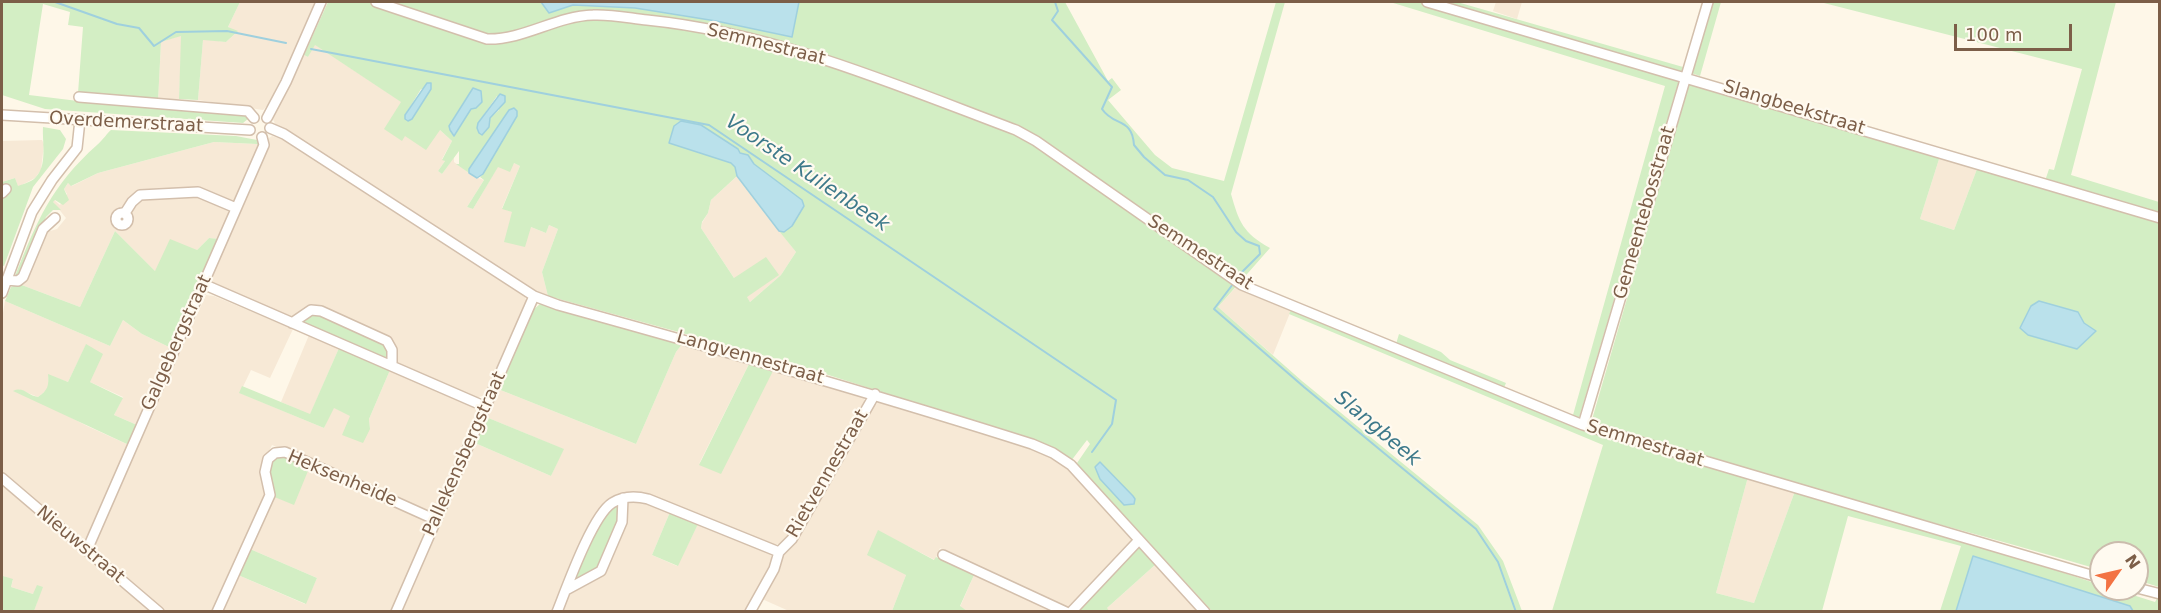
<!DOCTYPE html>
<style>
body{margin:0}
#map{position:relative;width:2161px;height:613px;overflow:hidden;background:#fef7e8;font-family:"DejaVu Sans",sans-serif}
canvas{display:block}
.frame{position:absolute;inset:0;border:3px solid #7c5e48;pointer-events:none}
.north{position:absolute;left:2089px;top:541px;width:60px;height:60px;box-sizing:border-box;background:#fffaf0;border:2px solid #cbbcad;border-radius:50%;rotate:56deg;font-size:16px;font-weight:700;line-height:24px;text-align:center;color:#7c5e48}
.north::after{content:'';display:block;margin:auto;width:21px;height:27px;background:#f37343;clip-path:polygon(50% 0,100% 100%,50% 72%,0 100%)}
.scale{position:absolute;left:1954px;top:24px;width:118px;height:27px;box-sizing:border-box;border:3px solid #7c5e48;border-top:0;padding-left:8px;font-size:18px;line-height:21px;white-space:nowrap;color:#7c5e48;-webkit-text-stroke:4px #fffaf0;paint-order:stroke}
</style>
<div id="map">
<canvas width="2161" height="613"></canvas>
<div class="frame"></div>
<div class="north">N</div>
<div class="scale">100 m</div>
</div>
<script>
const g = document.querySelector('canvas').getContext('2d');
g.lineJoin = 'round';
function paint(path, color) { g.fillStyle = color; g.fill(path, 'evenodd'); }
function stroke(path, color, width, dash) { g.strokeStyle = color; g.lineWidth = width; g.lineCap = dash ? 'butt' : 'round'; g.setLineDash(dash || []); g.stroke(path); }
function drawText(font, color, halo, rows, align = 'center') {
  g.font = font + ' "DejaVu Sans",sans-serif'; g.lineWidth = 4.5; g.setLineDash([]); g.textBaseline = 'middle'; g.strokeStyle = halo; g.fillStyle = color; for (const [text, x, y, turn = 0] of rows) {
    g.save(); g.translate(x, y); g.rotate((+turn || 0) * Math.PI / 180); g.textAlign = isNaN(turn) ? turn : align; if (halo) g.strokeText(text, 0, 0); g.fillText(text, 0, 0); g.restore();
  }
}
const residential = new Path2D(`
 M240,2H318L268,105L263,110L198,100L203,39L226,42L237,32L228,27Z
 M1496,2H1522L1517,19L1493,11Z
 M182,35L179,99L158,101L161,42Z
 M314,44L402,102L385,129L405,136L440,130L452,141L442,159L445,161L438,171L442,174L454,157V162L473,176L484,180L467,207L473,209L498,166L514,163L520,166L502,208L512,212L531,227L546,233L549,225L558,229L542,272L548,296L527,287L276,126L273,119L284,94L304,55L308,57Z
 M272,136L284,140L524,294L527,303L486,395L475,398L396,364L392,339L313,304L292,319L214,284L211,280V274L265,156L269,138Z
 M42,140L44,144L41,170L35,178L18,187L15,178L2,182V141Z
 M214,142L257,144L259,147L234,201H228L200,189L137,194L116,213L113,221L116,226L120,227L128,225L130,221V209L140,199L197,196L226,207L228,211L229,215L220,239L209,238L197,250L155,271L115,231L80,307L19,284L26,278L47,232L57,229L66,218L53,202L54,200L60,205L67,194L64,189L68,183L72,186L98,173Z
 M1940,156L1977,169L1954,230L1920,219Z
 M737,176L796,252L781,275L750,302L701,228L702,223L708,213L711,200Z
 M1237,286L1292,308L1273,355L1218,307Z
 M206,295L214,296L293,329L270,378L251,370L240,393L324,428L333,407L350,415L370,429L369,419L390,370L472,405L476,408L477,418L435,514H432L272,445L262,465L261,471L267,492L215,611L165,612L97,554L93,546L97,532Z
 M5,301L110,346L123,320L142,334L169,347L137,425L114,415L123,397L90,382L86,345L68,382L48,375L49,385L47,390L38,397L18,389L87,426L129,445L87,539L84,541L80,540L2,473V319Z
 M309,335L339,348L310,415L281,402Z
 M683,343L750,362L699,464L774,369L862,395L864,398L865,405L790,537L782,544L769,545L701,515L645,495L615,497L603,504L595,514L553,611L399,612L475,443L551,476L563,449L486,417L498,389L636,444L676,352Z
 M880,401L1021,445L1055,459L1075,474L1133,538V542L1068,609L940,548L935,560L878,531L906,575L892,611H789L762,599L784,553L794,541L873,407Z
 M310,466L425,521L428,524L393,611L222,612L238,575L305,604L317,578L250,549L272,496Z
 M1748,477L1795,491L1754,603L1716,593Z
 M2,484L143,602L150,611H34L42,587L33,594L11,587L13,580L3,576L2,579Z
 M629,501H641L670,512L652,555L677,566L698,524L764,549L770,553L773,562L747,611L561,612L570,592Z
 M1156,564L1199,611L1109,612L1106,609Z
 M974,575L1051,606L1060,611H967L960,607Z`);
const green = new Path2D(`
 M2,2H240L228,27L238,31L226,42L203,40L198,100L179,99L181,36L161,42L158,101L78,93L83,27L68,25L70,12L43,4L29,95L78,101L247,115L249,118L243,123L45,109L2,95Z
 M328,2H554C581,7 609,5 637,8C689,15 740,26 792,37L799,2H1065L1108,81L1112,78L1121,90L1108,100L1155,155L1172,168L1224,181L1276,2H1285L1231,194C1239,222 1243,233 1270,248L1218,307L1302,381L1478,525L1503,561L1522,611H1212L1079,466L1077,463L1090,444L1087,440L1071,461L1060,452L1041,443L791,363L548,296L542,272L558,229L549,225L546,233L531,227L525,247L504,242L512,212L502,209L520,166L514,163L510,172L498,167L473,209L467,207L484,180L480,177L483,174L509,110L469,169V173L456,164H459V151L442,174L438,171L445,161L442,160L452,141L440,130L426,150L405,136L402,141L384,129L401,102L315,45L308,57L304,55ZM473,88L476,108L471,109L449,126ZM421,89H431L412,118L405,115ZM497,96L499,110L490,118L489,127L482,135L478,123ZM748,155L754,164L784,232L779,231L796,252L781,275L750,302L747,297L779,275L766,257L734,278L701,228L702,222L708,213L711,200L737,176L735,167L731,163Z
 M1390,2H1457L1683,67L1579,418L1591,423L1690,81L1940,156L1920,219L1954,230L1977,169L2043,187L2049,169L2054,170L2082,69L1820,2H2116L2071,175L2159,202V587L2137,580V553H2101V570C1984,536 1867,503 1748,477L1716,593L1754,603L1795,491L1963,540L2101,585V589H2114L2155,602L2159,595V611H2133L2130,606L1973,556L1956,611H1940L1961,546L1848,516L1822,611H1552L1603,445L1289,314L1294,304L1396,344L1399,334L1441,352L1450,360L1506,383L1503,390L1573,415L1665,86Z
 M1711,2H1721L1700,76L1691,73Z
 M43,127L60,130L66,139L63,149L33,187L4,266L2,265V182L15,178L18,186C23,184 31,182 35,178C48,166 42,142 43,127Z
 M111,130L236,136L257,140L260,144L259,147L257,144L214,142L98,173L71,186L68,183L64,189L69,200L63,205L55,200L53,202L61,210H53L46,217L20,277L15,276C37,221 51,186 97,145C103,140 108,132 111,130Z
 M115,231L155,271L170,239L197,250L209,238L220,239L169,347L142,334L123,320L110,346L5,301L11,287L19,284L80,307Z
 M540,304L683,343L676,352L636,444L498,389L533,310Z
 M310,314H320L386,344L389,358L387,360L301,322Z
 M86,344L103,354L90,382L123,398L114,415L137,425L129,445L13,391C24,386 28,396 38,397C48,390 49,386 48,374L68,382Z
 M339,348L390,370L369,419L370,429L363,443L342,435L350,416L334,408L324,428L239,393L242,386L310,414Z
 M750,362L774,369L721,474L699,465Z
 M486,417L564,449L551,476L475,443Z
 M281,456L310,466L294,505L272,496L267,470L274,458Z
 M615,505L620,508V519L596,570L578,580L576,578L601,518Z
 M670,512L698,524L678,566L652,555Z
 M878,530L934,560L936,557L974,575L960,606L967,611H892L906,575L867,555Z
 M1136,548L1142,549L1156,564L1107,608L1109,611L1075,612Z
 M250,549L317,578L306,604L238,575Z
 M3,576L13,579L11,587L33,594L37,585L43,587L34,611H2Z`);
const water = new Path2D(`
 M541,2H799L792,37L716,21L635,8L573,5L549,13Z
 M427,83H431V89L412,119L408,121L405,119V115Z
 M473,88L481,91L482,102L476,108L471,109L454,136L450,130L449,126Z
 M500,94L505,96V102L490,118L489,127L482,135L479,133L477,128L478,123Z
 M514,108L517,111V116L483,174L477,178L469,173V169L509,110Z
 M681,121L701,125L738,149L740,153L748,155L754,164L802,200L804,206L792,226L784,232L779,231L737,176L735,167L731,163L669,143L674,126Z
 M2039,301L2078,312L2084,323L2096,331L2077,349L2028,335L2020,328L2031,306Z
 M1100,462L1133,496L1135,499L1134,504L1124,505L1100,479L1095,467Z
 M1973,556L2130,606L2133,611H1956Z`);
const stream = new Path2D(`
 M55,2L117,24L139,28L154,46L176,32L227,31L286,43
 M1049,2H1055L1058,11L1052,20L1112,87L1102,109C1114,127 1132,117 1134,145L1144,157L1165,175L1188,180L1213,197L1236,232L1246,241L1259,246L1260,254L1239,275
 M311,49L709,125L1116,400L1112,424L1092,452
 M1233,284L1214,309L1304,387L1476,529L1498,562L1516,612`);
const street = new Path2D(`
 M376,2L487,39C524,40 556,16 593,15C610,14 629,18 647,20C776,33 896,85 1016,130L1036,141L1242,285L1583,425L2101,578
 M1427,2L2160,218
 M79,97L248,111L254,118
 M2,115L250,130
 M267,118L286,82L321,2
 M270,128L284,134L534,296L558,305C717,349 875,394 1032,444L1053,453L1071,465L1205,612
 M2,193L6,189
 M116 219a6 6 0 1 1 12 0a6 6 0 1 1-12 0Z
 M125,213L132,202L140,195L198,192L236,208
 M6,280L18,281L23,277L43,229L55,218
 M203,284L486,407
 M2,293L32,212L52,180L77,148L80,120
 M292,323L311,310L321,311L387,341L392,350V366
 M1583,425L1708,2
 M2,478L159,612
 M87,550L264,145L262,137
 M943,555L1066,612
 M2137,588L2160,594
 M566,590L601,571L622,522L623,498
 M217,612L270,495L265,472L268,459L275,453L285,452L436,520
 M396,612L534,296
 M557,612C567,587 592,516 612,503C623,496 636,496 648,499L779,552
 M750,612L774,569L779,552L792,539L875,394
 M1071,612L1139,540`);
const streetNames = [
 ["Semmestraat",766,45,14],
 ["Slangbeekstraat",1794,108,17],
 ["Overdemerstraat",126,123,3],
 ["Gemeentebosstraat",1645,213,-74],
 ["Semmestraat",1200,253,33],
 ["Galgebergstraat",177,343,-66],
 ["Langvennestraat",750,358,16],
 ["Semmestraat",1645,444,17],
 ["Pallekensbergstraat",465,454,-66],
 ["Rietvennestraat",828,474,-60],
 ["Heksenheide",342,479,23],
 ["Nieuwstraat",80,545,40]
];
const waterNames = [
 ["Voorste Kuilenbeek",807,174,34],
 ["Slangbeek",1377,429,40]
];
paint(residential, '#f7e9d6');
paint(green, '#d3eec4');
paint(water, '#bae1eb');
stroke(water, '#9fd0de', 1.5);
stroke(stream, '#9fd0de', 2);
stroke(street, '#d3bfac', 12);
stroke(street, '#fff', 9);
drawText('18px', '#7c5e48', '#fffaf0', streetNames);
drawText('italic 20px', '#3d798a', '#fffaf0', waterNames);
</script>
